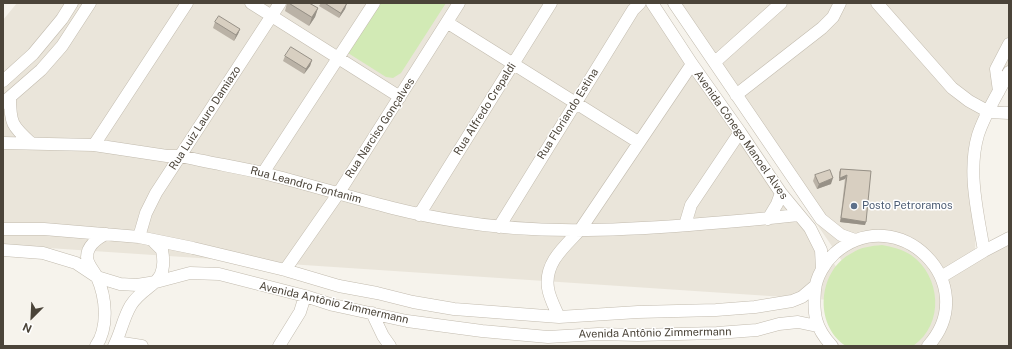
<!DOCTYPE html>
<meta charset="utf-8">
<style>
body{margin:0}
#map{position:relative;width:1012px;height:349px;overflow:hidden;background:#f6f3ec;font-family:"Public Sans",sans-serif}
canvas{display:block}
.frame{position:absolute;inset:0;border:4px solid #4b4439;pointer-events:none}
.north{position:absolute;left:12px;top:297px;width:40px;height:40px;-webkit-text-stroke:3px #fff;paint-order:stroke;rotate:204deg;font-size:11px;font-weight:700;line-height:16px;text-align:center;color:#4b4439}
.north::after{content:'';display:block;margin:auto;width:14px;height:18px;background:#4b4439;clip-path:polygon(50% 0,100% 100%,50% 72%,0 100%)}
</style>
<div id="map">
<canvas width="1012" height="349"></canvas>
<div class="frame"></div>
<div class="north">N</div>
</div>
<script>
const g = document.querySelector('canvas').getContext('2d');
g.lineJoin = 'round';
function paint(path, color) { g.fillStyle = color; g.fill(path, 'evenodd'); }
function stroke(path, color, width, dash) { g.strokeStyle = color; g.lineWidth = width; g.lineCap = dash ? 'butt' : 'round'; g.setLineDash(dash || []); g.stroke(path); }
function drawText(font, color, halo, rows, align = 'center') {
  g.font = font + ' "Public Sans",sans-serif'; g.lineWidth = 3; g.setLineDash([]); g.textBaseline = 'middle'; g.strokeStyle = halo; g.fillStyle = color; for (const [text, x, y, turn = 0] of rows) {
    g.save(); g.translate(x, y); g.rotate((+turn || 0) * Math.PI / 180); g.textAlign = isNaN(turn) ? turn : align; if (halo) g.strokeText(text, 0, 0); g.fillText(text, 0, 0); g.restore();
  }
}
const residential = new Path2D(`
 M17,3H657L860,302L3,245V20Z
 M666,3H1009V66L980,127L975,250L1009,233V346H900Z`);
const green = new Path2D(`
 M376,3H446L401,73L393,78L386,77L348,53Z
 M882,245C892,247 902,249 911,255C941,276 945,324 913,346H846C813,325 818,270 852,253C861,247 871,246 882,245Z`);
const minor = new Path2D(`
 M251,3L400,97
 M652,3L692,64L740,132L781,193L810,228L821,250L822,269
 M674,3L821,219L841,235L855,240
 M877,3L952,88L969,101L989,112L1009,113
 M448,23L638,142
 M715,62L781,3
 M3,81L33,54L62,19L72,3
 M999,91L996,69L1009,44
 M736,95L822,28L833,17L840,3
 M10,97C10,123 12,126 31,143
 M3,103L41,70L62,46L90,3
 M3,143L94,145L167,156H180C207,162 235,167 263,173C328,189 390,211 456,221C533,234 611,231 689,225C726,222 762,219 799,215
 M94,145L187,3
 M263,173L374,3
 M419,215L551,3
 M768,219L777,204L781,193
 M685,225L691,205L740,132
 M499,227L633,10L640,3
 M3,229H44L139,237L193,248L285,270L339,286L377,293L413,302L454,309L559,317L638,312L716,310L755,307L792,301L802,297L815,286
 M139,237L146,213L156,193L280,3
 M3,250L43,253L76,263L97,277L120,284L137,285L156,282L190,273L219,274L305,296L333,305L407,321L482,331L548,337L598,334L638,335L717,333L757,330L779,324L798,322L817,326
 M984,251C978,214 967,172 978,135C985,113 999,92 1009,72
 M285,270L338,194L459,3
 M941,277L984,251L1009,238
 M372,313L383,336L390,346
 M559,317C555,308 549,297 548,288C544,263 565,246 580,230L692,64
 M116,342L142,346
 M96,346C109,327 106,297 97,277C94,271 87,264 87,257C87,246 98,238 106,234
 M114,346C121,333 123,318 131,305C146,282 169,286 162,250L152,240
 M279,346L300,312L305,296
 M832,346C815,328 813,314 815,290C816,277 825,262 835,253C898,199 984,284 928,346`);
const wall = new Path2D(`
 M287,3H309L318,8L315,17L309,26L285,11Z
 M321,3H347L345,9L339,18L319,6Z
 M215,22L240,29L238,34L234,41L213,28Z
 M285,56L312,60L310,66L304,74L283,61Z
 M841,169L871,171L865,225L840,222L845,179L839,181V172Z
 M815,175L831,184L817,189L813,181Z`);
const shadedWall = new Path2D(`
 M347,3L345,9L339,18L341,13Z
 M318,8L315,17L309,26L312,17Z
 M240,29L238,34L234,41L236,35Z
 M312,60L310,66L304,74L306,69Z
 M847,175L845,179L839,181L840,178Z
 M833,178L831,184L817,189L819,184Z
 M841,218L866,222L865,225L840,222Z`);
const building = new Path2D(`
 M289,3H309L318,8L312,17Z
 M325,3H347L341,13Z
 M219,16L240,29L236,35L215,22Z
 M291,47L312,60L306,69L285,56Z
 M841,169L871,171L866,222L841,218L847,175L840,178Z
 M830,170L833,178L819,184L815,175Z`);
const markers = [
 [854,206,4,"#5c6f8a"]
];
const streetNames = [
 ["Rua Alfredo Crepaldi",485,109,-58],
 ["Rua Floriando Estina",568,114,-58],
 ["Rua Luiz Lauro Damiazo",205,118,-57],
 ["Rua Narciso Gonçalves",380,128,-57],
 ["Avenida Cônego Manoel Alves",741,135,55],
 ["Rua Leandro Fontanim",306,185,15],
 ["Avenida Antônio Zimmermann",334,303,13],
 ["Avenida Antônio Zimmermann",655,333,-1]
];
const serviceNames = [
 ["Posto Petroramos",862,206]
];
paint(residential, '#eae5da');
paint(green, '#d2eab5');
stroke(minor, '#c2bbae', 13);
stroke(minor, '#fff', 12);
paint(wall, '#bab2a6');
paint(shadedWall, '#979187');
paint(building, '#d8cfc1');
stroke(building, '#979187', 1);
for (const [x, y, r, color] of markers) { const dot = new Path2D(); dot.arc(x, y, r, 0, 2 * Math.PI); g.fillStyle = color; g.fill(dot); stroke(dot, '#fff', 1.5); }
drawText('11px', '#4b4439', '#fff', streetNames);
drawText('11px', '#4e5e75', '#fff', serviceNames, 'left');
</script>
